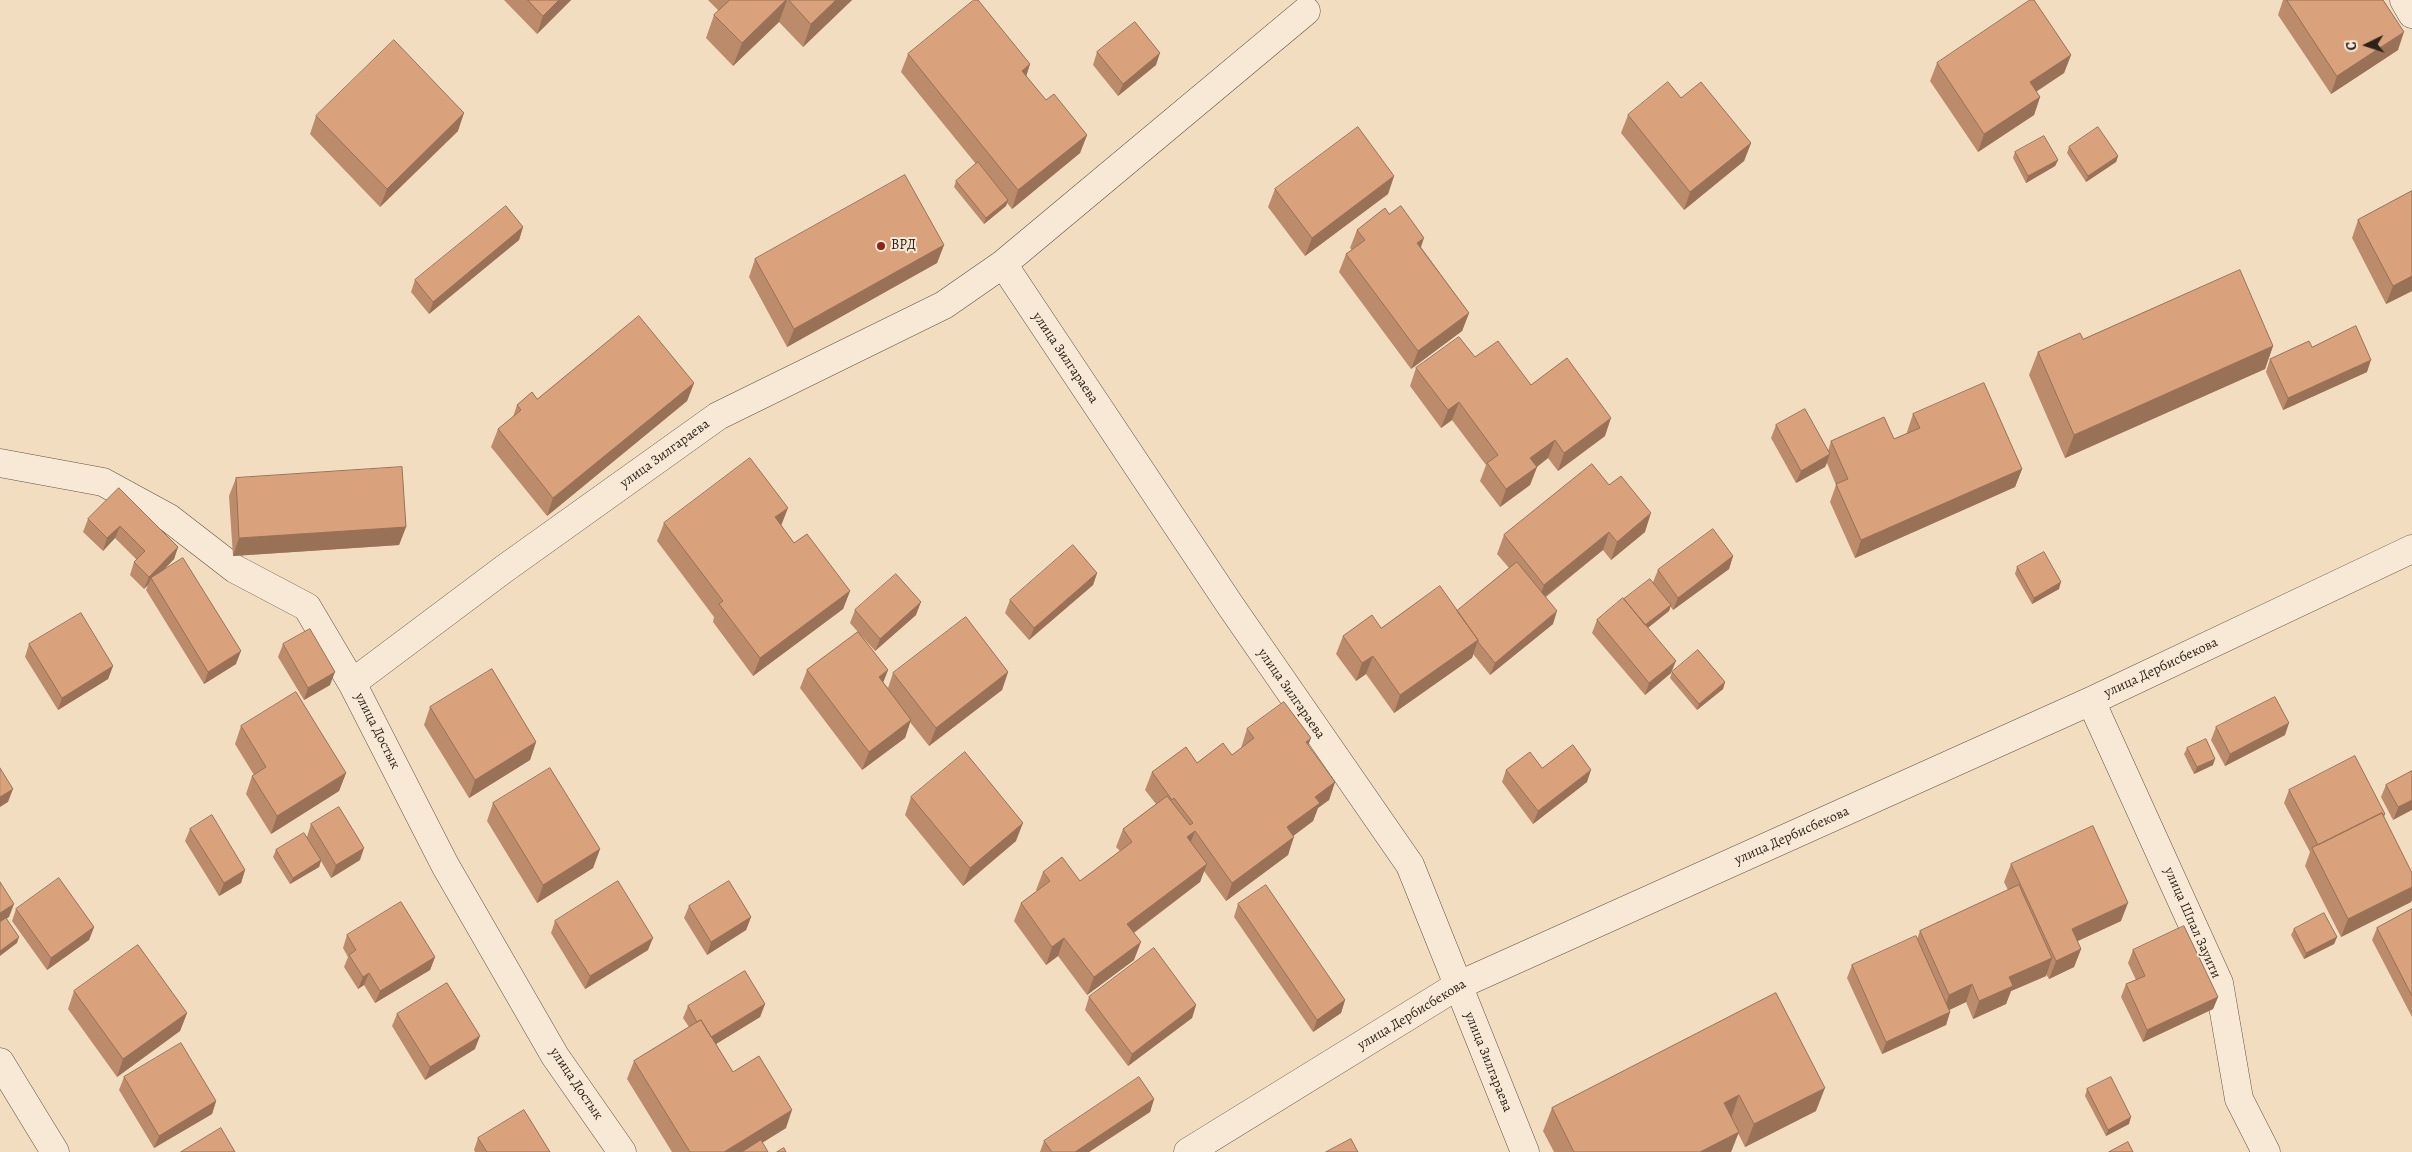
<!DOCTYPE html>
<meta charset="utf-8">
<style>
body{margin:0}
#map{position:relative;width:2412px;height:1152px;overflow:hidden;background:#f3ddc0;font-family:Alegreya,serif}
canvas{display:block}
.north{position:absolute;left:2342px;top:20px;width:50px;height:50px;-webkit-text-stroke:4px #f7e9d6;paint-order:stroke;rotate:266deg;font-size:14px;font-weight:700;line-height:20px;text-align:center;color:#2e231a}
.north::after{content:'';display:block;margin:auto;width:18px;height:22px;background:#2e231a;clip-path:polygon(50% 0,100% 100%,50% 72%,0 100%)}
</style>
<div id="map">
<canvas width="2412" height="1152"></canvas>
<div class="north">С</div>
</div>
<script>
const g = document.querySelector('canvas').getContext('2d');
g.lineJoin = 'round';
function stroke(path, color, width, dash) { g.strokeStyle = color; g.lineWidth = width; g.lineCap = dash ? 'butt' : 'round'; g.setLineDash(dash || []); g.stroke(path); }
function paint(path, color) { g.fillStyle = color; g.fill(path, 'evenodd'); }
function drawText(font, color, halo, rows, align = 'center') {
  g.font = font + ' Alegreya,serif'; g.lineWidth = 4; g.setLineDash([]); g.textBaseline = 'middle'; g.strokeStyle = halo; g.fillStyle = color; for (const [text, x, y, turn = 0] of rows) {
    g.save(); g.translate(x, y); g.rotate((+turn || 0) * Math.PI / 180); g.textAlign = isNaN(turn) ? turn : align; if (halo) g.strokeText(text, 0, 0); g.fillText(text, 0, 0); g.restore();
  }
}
const minor = new Path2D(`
 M2404,0L2412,14
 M1003,264L1230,605L1410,865L1525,1152
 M0,463L103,482L169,518L235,569L307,607L352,683L445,865L555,1056L622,1152
 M352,683L504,569L718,416L944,305L1003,264L1306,11
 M2091,701L2219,983L2239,1099L2266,1152
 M0,1062L55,1152
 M1188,1152L1457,986L2091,701L2412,549`);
const wall = new Path2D(`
 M504,0H571L537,34Z
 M708,0H852L803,47L779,22L733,66L706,38L714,15L719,11Z
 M2283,0H2383L2398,50L2331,94L2278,15Z
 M1097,52L1156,65L1118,96L1093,65Z
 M908,54L1030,64L1026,76L1046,100L1087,135L1080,153L1012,209L1007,203L1006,206L984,224L954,187L956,181L976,164L901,72Z
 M2071,55L2064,73L2036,92L2040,97L2034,115L1978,152L1930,81L1937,63Z
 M1681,98L1751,143L1744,161L1684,210L1621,133L1628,115Z
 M316,116L458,131L380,207L310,134Z
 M2069,147L2118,156L2116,162L2086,182L2067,153Z
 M2015,152L2058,160L2055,166L2026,183L2013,158Z
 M1394,176L1388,194L1305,256L1268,207L1275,189Z
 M2412,191V291L2386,304L2352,238L2358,220Z
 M1389,214L1421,247L1469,313L1462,331L1411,369L1339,272L1346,254L1352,250L1350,248L1357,230Z
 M523,227L519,240L429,314L411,292L415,280Z
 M944,245L937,263L787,347L749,277L755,259Z
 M2083,339L2273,346L2265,369L2065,458L2029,375L2038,352Z
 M2312,347L2367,372L2283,410L2266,372L2270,359Z
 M1475,357L1531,385L1605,436L1558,471L1548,458L1537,467L1530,485L1500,507L1480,481L1486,465L1452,420L1441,428L1410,386L1416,368Z
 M694,383L687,401L547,516L491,447L498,429L513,417L517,405L537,399Z
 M1913,414L2022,469L2015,487L1855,558L1830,502L1836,485L1827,463L1825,467L1796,483L1771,438L1776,425L1828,451L1831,441L1894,439L1907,433V432Z
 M1592,464L1645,532L1611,560L1603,550L1546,597L1553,624L1490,675L1473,654L1472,658L1394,713L1366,674L1356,681L1336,654L1343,636L1381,628L1457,611L1509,568L1497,554L1504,535Z
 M236,478L406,527L399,545L233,556L229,496Z
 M119,488L178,547L174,559L163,571L236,664L204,684L146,590L148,585L144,589L130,575L134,562L137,560L115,538L103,551L83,532L88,519Z
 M664,523L781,525L794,543L850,591L843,609L753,676L713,622L714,617L657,541Z
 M1733,556L1729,569L1673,610L1670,606L1669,611L1648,628L1671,673L1645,695L1592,633L1597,620L1624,599L1653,582L1658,570Z
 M2017,567L2059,589L2032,604L2015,574Z
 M1097,573L1093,585L1029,640L1005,613L1010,600Z
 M855,610L916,615L875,651L860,634L888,670L883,682L888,688L893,673L1008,672L1002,690L929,746L910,722L905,738L862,770L800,688L807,670L858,632L850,623Z
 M29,644L113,666L108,679L58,710L25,657Z
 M283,644L330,685L304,700L278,657Z
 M1672,672L1725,682L1723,689L1697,710L1670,678Z
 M430,707L536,742L530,760L469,798L424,725Z
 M241,726L346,773L339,791L271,834L246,794L252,776L254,775L235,744Z
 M2216,727L2285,735L2225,766L2211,740Z
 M1247,729L1308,745L1335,782L1329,800L1318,808L1313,821L1293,836L1288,855L1226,901L1204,871L1200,882L1134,933V960L1087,995L1058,956L1046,965L1014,921L1021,903L1037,891L1036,890L1043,872L1080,881L1120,851L1116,847L1123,829L1156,804L1145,790L1152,772L1232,755L1241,748Z
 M2187,748L2213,765L2194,774L2184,754Z
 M1542,768L1587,782L1533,824L1502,782L1506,770Z
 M2412,771L2393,820L2381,797L2386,785Z
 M2289,790L2385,814L2384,817L2411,902L2341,937L2305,866L2310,852L2284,803Z
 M911,797L1016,841L963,886L905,815Z
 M493,803L600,849L593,868L537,903L487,821Z
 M311,824L360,860L331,878L321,861L319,867L290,884L273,857L276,850L307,837Z
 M190,829L245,870L241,883L219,896L185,841Z
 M2011,864L2121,921L2077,941L2081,949L2074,967L2049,979L2046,974V976L2011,991L2006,1004L1973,1019L1966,1002L1949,1010L1950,1012L1946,1025L1882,1054L1847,978L1852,965L1917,939L1920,931L2008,890L2004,882Z
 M1238,904L1345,1000L1341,1013L1313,1032L1234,917Z
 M689,906L751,917L746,930L707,955L684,918Z
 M16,909L94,927L89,940L47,970L12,921Z
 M2412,909V1017L2372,940L2377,928Z
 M555,921L648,950L585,989L551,933Z
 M2294,929L2337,937L2334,944L2304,959L2291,935Z
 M347,935L435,957L430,970L375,1003L364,985L358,989L344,967L348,957L343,948Z
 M2133,950L2218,997L2213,1009L2143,1042L2121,997L2126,984L2136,980L2128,963Z
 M74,991L187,1013L180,1031L117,1077L68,1009Z
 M1776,993L1816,1111L1745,1147L1738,1133L1731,1152H1554L1543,1131L1552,1108Z
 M1089,997L1196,1005L1192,1018L1128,1066L1085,1010Z
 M765,1004L760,1017L716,1044L733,1072L786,1128L762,1143L768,1152H672L627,1079L634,1061L689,1027L683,1018L688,1006Z
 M397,1014L475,1049L425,1080L392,1026Z
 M124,1077L216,1101L212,1114L154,1148L119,1090Z
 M2087,1089L2129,1124L2106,1136L2085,1096Z
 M1154,1099L1150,1112L1089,1152H1040L1044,1141Z
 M478,1138L550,1152H475L474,1150Z`);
const shadedWall = new Path2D(`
 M559,0H571L537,34L543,16Z
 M786,0H787L779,22L733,66L742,43Z
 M836,0H852L803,47L811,24Z
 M2404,32L2398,50L2331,94L2337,76Z
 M1160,53L1156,65L1118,96L1123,84Z
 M2071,55L2064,73L2023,100L2030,82Z
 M1030,64L1024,83L1022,71Z
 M2040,97L2034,115L1978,152L1984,134Z
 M464,113L458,131L380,207L387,189Z
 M1087,135L1080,153L1012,209L1018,190Z
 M1751,143L1744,161L1684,210L1690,192Z
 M2118,156L2116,162L2086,182L2088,176Z
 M2058,160L2055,166L2026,183L2028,176Z
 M1394,176L1388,194L1305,256L1312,238Z
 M1008,200L1006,206L984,224L986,218Z
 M523,227L519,240L429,314L433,302Z
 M1424,238L1418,256L1417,243Z
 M944,245L937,263L787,347L794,329Z
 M2412,276V291L2386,304L2393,286Z
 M1469,313L1462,331L1411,369L1418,351Z
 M2273,346L2265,369L2065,458L2074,435Z
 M2371,360L2367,372L2283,410L2288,398Z
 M694,383L687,401L547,516L553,498Z
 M1459,402L1452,420L1441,428L1448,410Z
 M1611,418L1605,436L1558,471L1564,453Z
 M1555,440L1548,458L1524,477L1530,458Z
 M1830,454L1825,467L1796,483L1801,471Z
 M1537,467L1530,485L1500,507L1506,489Z
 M2022,469L2015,487L1855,558L1861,540Z
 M788,508L781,526L775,517Z
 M1651,513L1645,532L1611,560L1617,542Z
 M120,526L115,538L103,551L107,538Z
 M406,527L399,545L233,556L239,538Z
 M1609,532L1603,550L1537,603L1544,585Z
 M178,547L174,559L152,581L151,578L148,585L144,589L149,577Z
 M1733,556L1729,569L1673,610L1678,598Z
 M1097,573L1093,585L1029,640L1034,628Z
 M2061,582L2059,589L2032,604L2034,598Z
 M850,591L843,609L753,676L760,658Z
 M921,602L916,615L875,651L880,639Z
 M1671,605L1669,611L1641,633L1643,627Z
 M1557,611L1553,624L1490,675L1495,663Z
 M1478,640L1472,658L1394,713L1400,695Z
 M241,651L236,664L204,684L208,672Z
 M1373,656L1366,674L1356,681L1362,663Z
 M1676,661L1671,673L1645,695L1649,683Z
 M113,666L108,679L58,710L62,698Z
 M888,670L881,688L879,677Z
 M335,672L330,685L304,700L308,688Z
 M1008,672L1002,690L929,746L936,728Z
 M1725,682L1723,689L1697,710L1699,704Z
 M911,720L905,738L862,770L869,752Z
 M2289,723L2285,735L2225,766L2230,754Z
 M1311,738L1304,756L1306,742Z
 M536,742L530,760L469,798L475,780Z
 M2215,759L2213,765L2194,774L2197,767Z
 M1591,770L1587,782L1533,824L1538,811Z
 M346,773L339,791L271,834L277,816Z
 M1335,782L1329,800L1318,808L1313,821L1280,846L1287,827L1315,797Z
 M13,789L8,802L0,807V797Z
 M2412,800V810L2393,820L2398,807Z
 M1023,823L1016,841L963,886L970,868Z
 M1195,831L1188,849L1187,837Z
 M1294,837L1288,855L1226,901L1232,883Z
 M364,848L360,860L331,878L336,865Z
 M600,849L593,868L537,903L543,885Z
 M321,860L319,867L290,884L293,878Z
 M1207,864L1200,882L1121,942L1127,924Z
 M245,870L241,883L219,896L224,883Z
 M2412,887V900L2411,902L2341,937L2348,919Z
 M2128,903L2121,921L2065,947L2072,929Z
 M14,904L9,917L0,923V913Z
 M751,917L746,930L707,955L711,942Z
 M94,927L89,940L47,970L51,958Z
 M19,937L17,943L0,956V951Z
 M2337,937L2334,944L2304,959L2306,953Z
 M653,938L648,950L585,989L590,976Z
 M1064,938L1058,956L1046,965L1052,947Z
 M1141,942L1134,960L1087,995L1094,977Z
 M2081,949L2074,967L2049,979L2056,961Z
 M435,957L430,970L375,1003L380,991Z
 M2052,958L2046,976L2011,991L2006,1004L1973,1019L1979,1001L2009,977Z
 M369,973L364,985L358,989L363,977Z
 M1972,984L1966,1002L1943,1013L1949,995Z
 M2218,997L2213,1009L2143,1042L2147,1030Z
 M1345,1000L1341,1013L1313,1032L1317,1020Z
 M765,1004L760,1017L703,1052L708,1039Z
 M1196,1005L1192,1018L1128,1066L1132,1054Z
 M1950,1012L1946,1025L1882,1054L1886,1042Z
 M187,1013L180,1031L117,1077L123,1059Z
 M480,1036L475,1049L425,1080L430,1067Z
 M1825,1088L1816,1111L1745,1147L1754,1124Z
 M1739,1095L1731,1118L1724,1103Z
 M1154,1099L1150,1112L1089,1152H1075Z
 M216,1101L212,1114L154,1148L159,1136Z
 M792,1110L786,1128L747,1152H724Z
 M2131,1117L2129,1124L2106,1136L2108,1130Z
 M1739,1132L1731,1152H1700Z`);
const building = new Path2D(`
 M528,0H559L543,16Z
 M730,0H786L742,43L714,15Z
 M789,0H836L811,24Z
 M974,0H978L1030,64L1022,71L1046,100L1054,94L1087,135L1018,190L908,54Z
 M2030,0H2034L2071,55L2030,82L2040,97L1984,134L1937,63Z
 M2287,0H2383L2404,32L2337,76Z
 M1135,22L1160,53L1123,84L1097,52Z
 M394,40L464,113L387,189L316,116Z
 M1668,82L1681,98L1701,82L1751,143L1690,192L1628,115Z
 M1358,127L1394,176L1312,238L1275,189Z
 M2098,127L2118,156L2088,176L2069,147Z
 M2044,136L2058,160L2028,176L2015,152Z
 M978,162L1008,200L986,218L956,181Z
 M905,175L944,245L794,329L755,259Z
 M2412,191V276L2393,286L2358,220Z
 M506,206L523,227L433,302L415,280Z
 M1401,206L1424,238L1417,243L1469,313L1418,351L1346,254L1365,240L1357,230L1385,208L1389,214Z
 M2240,270L2273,346L2074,435L2038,352L2080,333L2083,339Z
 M639,316L694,383L553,498L498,429L521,410L517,405L532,392L537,399Z
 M2356,326L2371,360L2288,398L2270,359L2309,341L2312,347Z
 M1459,337L1475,357L1498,341L1531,385L1567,358L1611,418L1564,453L1555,440L1530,458L1537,467L1506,489L1487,463L1498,455L1459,402L1448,410L1416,368Z
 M1984,383L2022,469L1861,540L1836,484L1848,479L1831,441L1884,417L1894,439L1920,428L1913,414Z
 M1805,409L1830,454L1801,471L1776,425Z
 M750,458L788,508L775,517L794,543L807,534L850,591L760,658L719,604L723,601L664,523Z
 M1592,464L1609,485L1621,476L1651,513L1617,542L1609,532L1544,585L1504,535Z
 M402,467L406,527L239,538L236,478Z
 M119,488L178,547L149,577L134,562L145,551L120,526L107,538L88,519Z
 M1713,529L1733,556L1678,598L1658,570Z
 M1073,545L1097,573L1034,628L1010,600Z
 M2044,552L2061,582L2034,598L2017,567Z
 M183,558L241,651L208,672L151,578Z
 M1517,562L1557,611L1495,663L1478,642V640L1457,611Z
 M896,574L921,602L880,639L855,610Z
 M1650,579L1671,605L1645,625L1624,599Z
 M1440,586L1478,640L1400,695L1373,656L1362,663L1343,636L1372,615L1381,628Z
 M1623,598L1676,661L1649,683L1597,620Z
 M81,613L113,666L62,698L29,644Z
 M966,617L1008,672L936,728L893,673Z
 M310,629L335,672L308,688L283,644Z
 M858,632L888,670L879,677L911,720L869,752L807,670Z
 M1698,650L1725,682L1699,704L1672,672Z
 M492,669L536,742L475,780L430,707Z
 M296,692L346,773L277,816L252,776L266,767L241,726Z
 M2275,697L2289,723L2230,754L2216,727Z
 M1284,702L1311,738L1306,742L1335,782L1315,797L1320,803L1287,827L1294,837L1232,883L1195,831L1187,837L1207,864L1127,924L1141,942L1094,977L1064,938L1052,947L1021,903L1050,881L1043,872L1062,857L1080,881L1132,842L1123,829L1167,796L1190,825L1193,823L1174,798L1172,800L1152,772L1186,747L1197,763L1223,743L1232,755L1254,738L1247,729Z
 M2206,739L2215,759L2197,767L2187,748Z
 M1573,745L1591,770L1538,811L1506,770L1530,752L1542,768Z
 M965,752L1023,823L970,868L911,797Z
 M2355,756L2385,814L2383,815L2382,813L2318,845L2289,790Z
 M0,768L13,789L0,797Z
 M550,768L600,849L543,885L493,803Z
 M2412,771V800L2398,807L2386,785Z
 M339,807L364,848L336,865L311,824Z
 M2382,813L2412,873V887L2348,919L2312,848Z
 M212,815L245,870L224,883L190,829Z
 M2093,826L2128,903L2072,929L2081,949L2056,961L2011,864Z
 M304,833L321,860L293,878L276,850Z
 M59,878L94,927L51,958L16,909Z
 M618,881L653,938L590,976L555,921Z
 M729,881L751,917L711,942L689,906Z
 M0,882L14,904L0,913Z
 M1266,885L1345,1000L1317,1020L1238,904Z
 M2019,885L2052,958L2009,977L2013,986L1979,1001L1972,984L1949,995L1920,931Z
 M401,902L435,957L380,991L369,973L363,977L349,955L356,950L347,935Z
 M2412,909V996L2377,928Z
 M2324,913L2337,937L2306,953L2294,929Z
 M6,918L19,937L0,951V922Z
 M2184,926L2218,997L2147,1030L2126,984L2145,976L2133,950Z
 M1916,936L1950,1012L1886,1042L1852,965Z
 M138,945L187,1013L123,1059L74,991Z
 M1154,948L1196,1005L1132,1054L1089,997Z
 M745,971L765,1004L711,1037L701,1020L697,1022L688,1006Z
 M447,983L480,1036L430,1067L397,1014Z
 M1776,993L1825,1088L1754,1124L1739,1095L1724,1103L1739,1132L1700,1152H1574L1552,1108Z
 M701,1020L733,1072L759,1056L792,1110L724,1152H690L634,1061Z
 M181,1043L216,1101L159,1136L124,1077Z
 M1139,1077L1154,1099L1075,1152H1052L1044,1141Z
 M2111,1077L2131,1117L2108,1130L2087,1089Z
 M524,1110L550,1152H487L478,1138Z
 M221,1128L235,1152H181Z
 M1351,1139L1358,1152H1326Z
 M761,1140L768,1152H742Z
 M2128,1142L2133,1152H2109Z
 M784,1148L786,1152H777Z`);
const markers = [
 [881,246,5,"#8f2418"]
];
const poiNames = [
 ["ВРД",891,246]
];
const streetNames = [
 ["улица Зилгараева",1065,358,56],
 ["улица Зилгараева",665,454,-36],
 ["улица Дербисбекова",2161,668,-25],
 ["улица Зилгараева",1291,694,55],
 ["улица Достык",377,731,63],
 ["улица Дербисбекова",1792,836,-24],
 ["улица Шпал Зауити",2192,923,66],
 ["улица Дербисбекова",1412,1015,-31],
 ["улица Зилгараева",1488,1062,68],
 ["улица Достык",576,1084,56]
];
stroke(minor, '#5f5244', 29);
stroke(minor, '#f7e9d6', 28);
paint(wall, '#bb8b6b');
paint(shadedWall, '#987157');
paint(building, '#d9a27c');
stroke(building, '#987157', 1);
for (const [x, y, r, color] of markers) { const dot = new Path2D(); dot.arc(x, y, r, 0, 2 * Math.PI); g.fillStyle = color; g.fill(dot); stroke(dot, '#f7e9d6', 2); }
drawText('14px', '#2e231a', '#f7e9d6', poiNames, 'left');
drawText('14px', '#2e231a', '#f7e9d6', streetNames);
</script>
